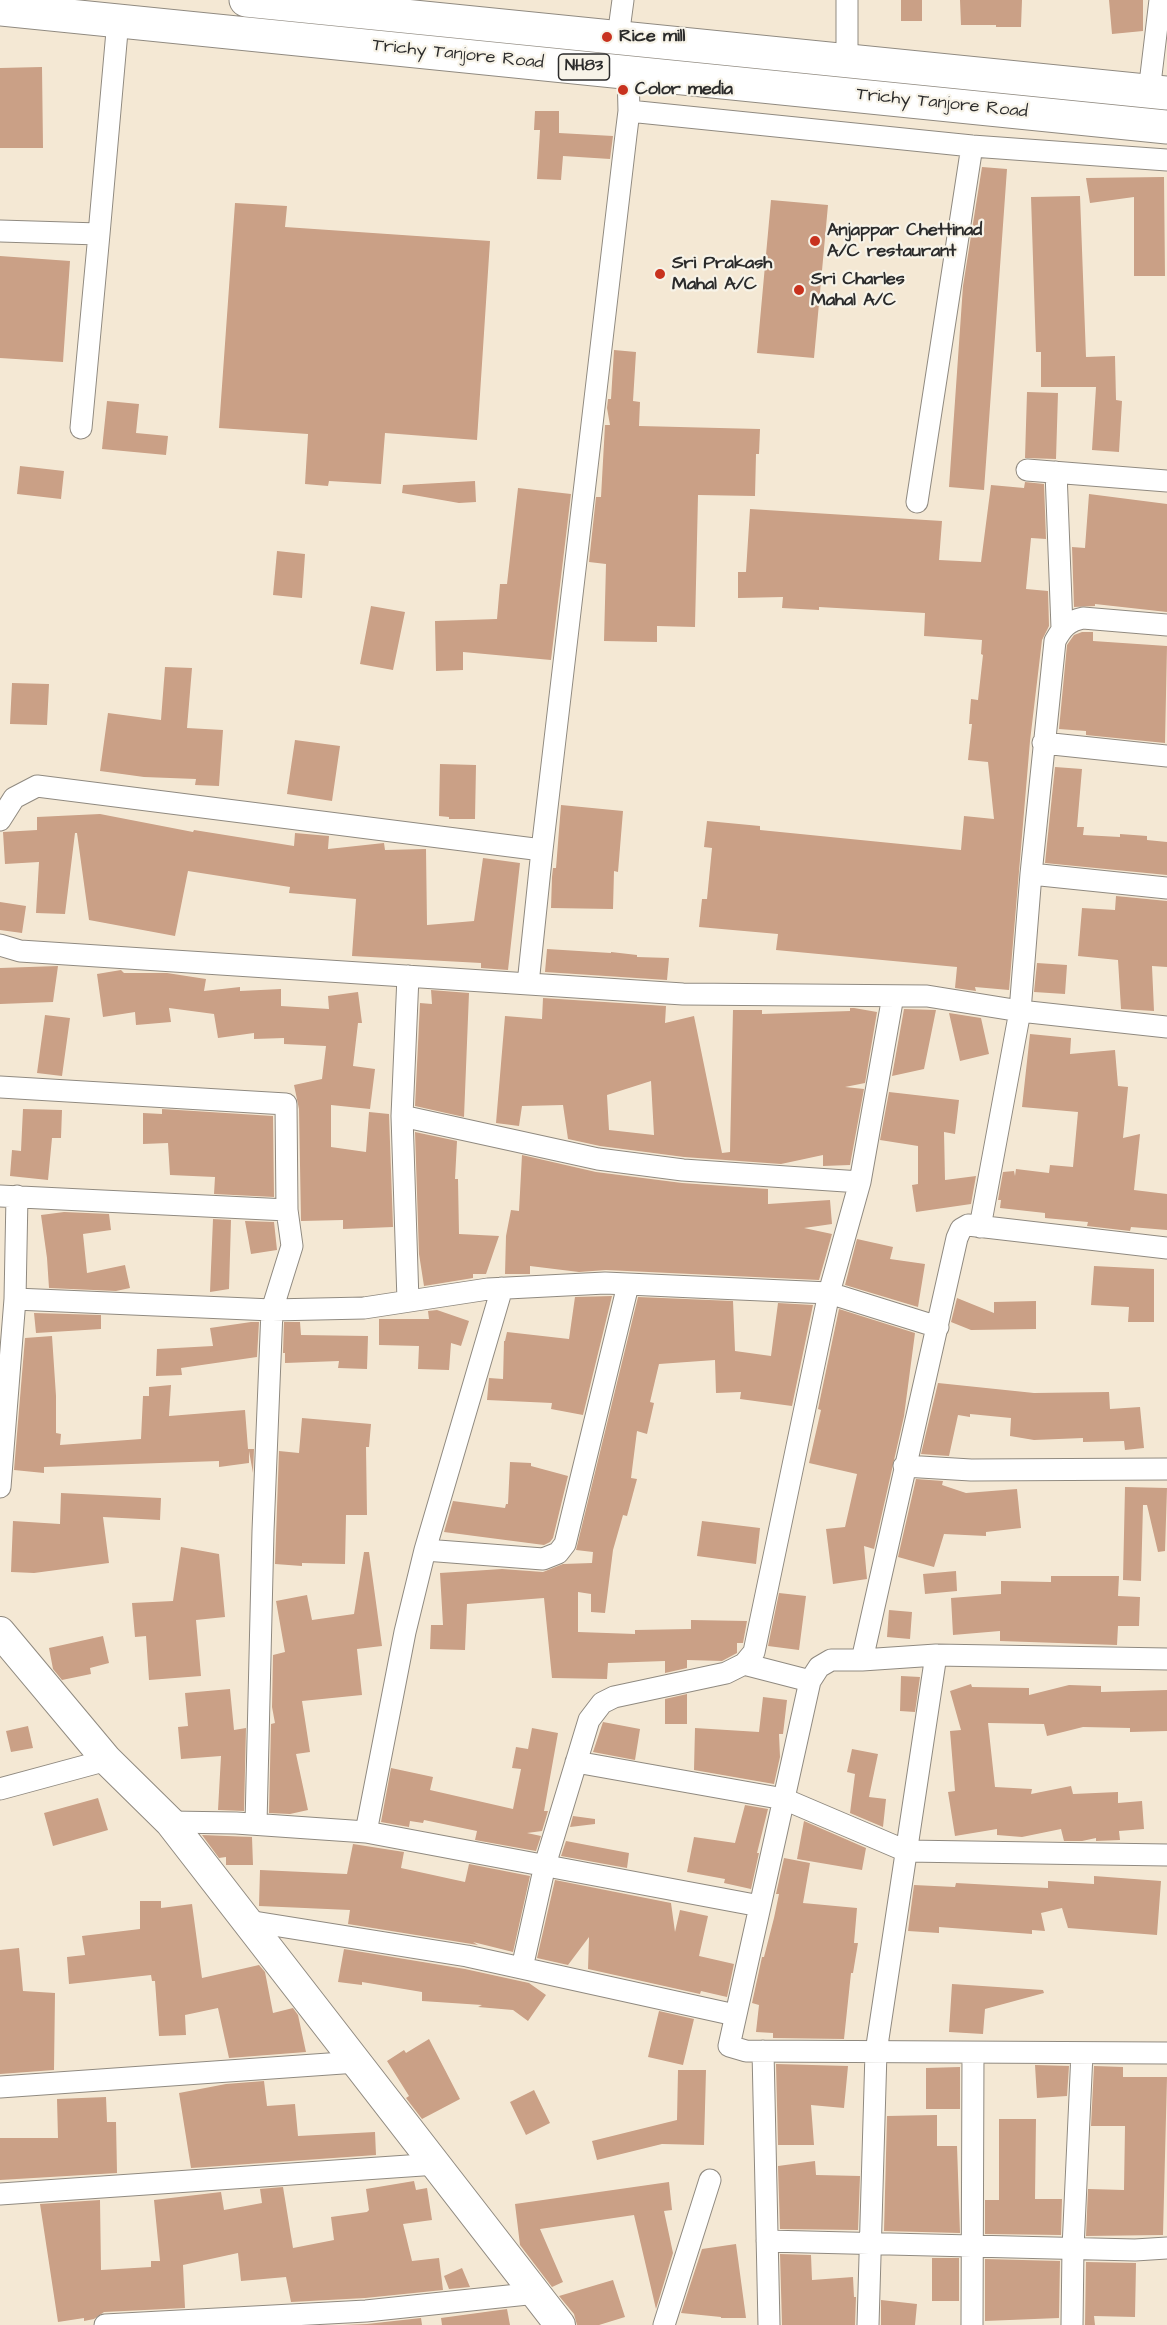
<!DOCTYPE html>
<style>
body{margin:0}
canvas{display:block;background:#f4e8d4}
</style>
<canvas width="1167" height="2325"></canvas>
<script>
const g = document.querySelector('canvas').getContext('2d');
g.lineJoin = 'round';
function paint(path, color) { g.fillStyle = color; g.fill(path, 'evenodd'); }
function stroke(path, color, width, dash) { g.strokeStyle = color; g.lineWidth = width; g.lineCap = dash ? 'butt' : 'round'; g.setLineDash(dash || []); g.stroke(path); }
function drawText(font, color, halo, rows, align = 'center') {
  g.font = font + ' "Architects Daughter",sans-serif'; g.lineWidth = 4.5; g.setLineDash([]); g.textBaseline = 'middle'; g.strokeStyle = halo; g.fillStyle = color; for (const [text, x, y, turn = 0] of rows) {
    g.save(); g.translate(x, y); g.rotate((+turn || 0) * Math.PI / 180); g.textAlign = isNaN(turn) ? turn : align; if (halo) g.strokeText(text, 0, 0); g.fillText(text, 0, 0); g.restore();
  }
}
const building = new Path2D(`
 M901,0H922V21H901Z
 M960,0H1022L1021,27H996V25H961Z
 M1109,0H1143V31L1112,34Z
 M42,67L43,148H0V68Z
 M535,111H559V133L613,136L610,159L563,156L561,180L537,179L540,130H534Z
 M982,167L1007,169L984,490L949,487L963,286Z
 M1164,177L1165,276H1134V197L1090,203L1086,178Z
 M1080,196L1086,357L1115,356L1116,400L1122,401L1119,452L1092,450L1096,387H1041V352H1036L1031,197Z
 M771,200L828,205L814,358L757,353Z
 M235,203L287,206L285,227L490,241L477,440L385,433L381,484L329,481L328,486L305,484L308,434L219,428Z
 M0,256L70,261L63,362L0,358Z
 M614,350L636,352L633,401L640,402L639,426L760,429L759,454H756L755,496L698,495L695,627L657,626V642L604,641L606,564L589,562L596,497H601L605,425H610L607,408L608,399H611Z
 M1027,392L1058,393L1056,459L1025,458Z
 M107,401L139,404L136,433L168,436L166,455L102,449Z
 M20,466L64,471L61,499L17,494Z
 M475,481L476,502L459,503L402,493L403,485Z
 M1025,482L1044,484L1046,539L1031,538L1026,589L1048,591L1049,626L1042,640L1030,741L1009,990L975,987L976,991L955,988L957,967L776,950L778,934L699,927L702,899H707L712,848L704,847L707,821L760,826V830L961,850L964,816L994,819L988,762L968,760L972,724H969L971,699L978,700L983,655L981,654L982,640L924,636L925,613L819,607V610L782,608L783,597L738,598V572H746L750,509L942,521L939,560L981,562L991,485L1024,488Z
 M518,488L571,494L551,660L463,652V670L436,671L435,621L497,619L500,584H507Z
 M1089,494L1167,504V612L1095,604V606L1074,607L1072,547L1085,548Z
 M277,551L305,554L302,598L273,595Z
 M371,606L405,612L393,670L360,664Z
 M1082,632H1093V641L1167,646L1165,743L1086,735V731L1059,729L1067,645L1074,635Z
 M165,667L192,668L187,728L223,730L219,786L195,785L196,779L144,777L100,771L108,713L161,720Z
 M12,683L49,684L47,725L10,724Z
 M295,740L340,746L332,801L287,794Z
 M440,764L476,765L475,819H449V817L439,816Z
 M1055,767L1082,769L1077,827H1084L1083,835L1120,837V834L1147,836V840L1167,842V875L1045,863Z
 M561,805L623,811L618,872L614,871L613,909L551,908L552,877L553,868H556Z
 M100,814L193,832L194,830L294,846L295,833L329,836L328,849L384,843L385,850L426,849L427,925L474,921L483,858L520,863L508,970L481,968V963L352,956L356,899L289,893L290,887L188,871L175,936L89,920L77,833H75L65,914L36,913L39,862L5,864L3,832L37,830V817Z
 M1116,896L1167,901V967L1152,966L1154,1011L1121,1009L1118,960L1078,956L1082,908L1115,910Z
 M0,902L26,906L22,933L0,930Z
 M547,949L611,953V952L637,955V957L669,958L667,980L545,972Z
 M1037,963L1067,965L1065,994L1034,992Z
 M58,966L53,1002L0,1004V968Z
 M121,970L124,973H167L206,979L204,991L240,987V991L281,989V1006L329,1009L328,996L358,992L362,1023H358L353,1066L375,1069L370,1109L331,1105V1147L366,1152L369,1112L389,1114L393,1227L343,1229V1220L301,1221L299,1109L294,1085L322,1079L326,1046L284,1044V1038L254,1039V1033L218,1038L214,1014L169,1008L171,1022L136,1025L135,1012L103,1017L97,974Z
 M431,990L469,993L464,1117L415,1106L420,1003L432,1004Z
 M543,998L666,1006L665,1023L694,1016L722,1153L730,1152L733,1010H762V1014L850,1011V1008H854L877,1012L865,1083L845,1087L864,1089L850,1165L823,1166V1155L781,1164L684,1157L600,1146L568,1139L563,1105L522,1106L519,1126L496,1123L505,1016L542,1019ZM651,1081L654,1135L609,1130L607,1095Z
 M904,1009L936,1010L924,1069L892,1076Z
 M949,1013L981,1018L989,1054L960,1061Z
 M45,1015L70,1018L62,1076L37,1073Z
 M1030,1034L1071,1038L1070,1054L1115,1050L1118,1086L1128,1087L1123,1138L1140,1134L1134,1190L1167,1194V1230L1131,1227L1130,1231L1087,1226L1088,1222L1045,1218V1213L1000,1208L1001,1200H998L1003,1172L1014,1171L1015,1176L1016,1169L1049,1173L1050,1165L1073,1167L1078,1112L1022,1107Z
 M889,1092L959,1100L955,1134L944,1132L945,1180L976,1176L971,1204L916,1212L912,1185L918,1184V1146L880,1140Z
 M23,1109L62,1110L61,1138H52L48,1180L10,1176L12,1150L21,1151Z
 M162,1109L273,1116L274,1197L214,1194L215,1177L170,1175L168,1143L143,1144V1113L162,1114Z
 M415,1132L457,1141L455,1179H458L459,1234L499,1236L486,1274H473V1278L424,1286L419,1254Z
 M522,1155L596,1172L682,1183L768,1189V1204L830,1200L832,1224L804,1228L832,1234L819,1280L606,1270L579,1272L530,1266V1274H505L506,1236L511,1210L519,1211Z
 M64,1212L109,1214L111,1230L83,1234L87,1273L125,1265L130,1288L116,1291L49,1288L47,1258L41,1215Z
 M213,1219L231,1220L229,1289L210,1292Z
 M245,1221L274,1222L277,1250L251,1254Z
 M857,1239L893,1247L890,1259L925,1264L918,1307L845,1285Z
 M1094,1266L1154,1269V1322H1128L1129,1307L1091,1305Z
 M612,1296L583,1415L551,1409L552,1403L487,1400L489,1378L503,1379L504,1341H505L507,1332L569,1339L575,1297Z
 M638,1297L733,1301L735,1351L771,1356L778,1303L813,1305L792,1406L740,1399L741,1392L716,1393L715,1360L659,1364L650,1402L654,1403L647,1434L637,1431L631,1478L637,1479L627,1516L623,1515L613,1550L605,1613L591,1612V1594L578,1592V1632L635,1634V1630L691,1629V1620L747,1621L743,1643H737V1653L722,1661L687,1660V1668L665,1673V1661L608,1663L607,1679L552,1678L544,1598L467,1604L465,1650L430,1649L431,1625H443L440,1573L502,1569L543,1572L563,1564L592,1563L593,1552L576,1550Z
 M957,1298L994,1313V1302L1036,1301V1329L971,1330L951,1322Z
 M839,1309L915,1333L904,1416L874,1549L864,1546L867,1579L833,1584L826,1529L845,1527L857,1474L809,1463L821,1410L818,1409Z
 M437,1310L469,1321L461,1346L451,1343L449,1370L418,1369L419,1346L379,1345V1319H429L428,1311Z
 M34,1313L101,1315V1329L36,1333Z
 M251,1322H259L257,1357L181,1368L182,1375L156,1376L157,1349L213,1346L210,1328Z
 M284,1322H300L301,1335L368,1336L367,1369L338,1368L339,1361L285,1363V1353H283Z
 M52,1336L56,1396V1433L61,1434L60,1445L141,1439L143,1396H149V1387L171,1385L169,1416L245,1410L248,1449H254L253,1473L249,1451V1463L219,1467V1461L44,1467V1473L14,1470L25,1338Z
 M938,1383L1034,1393L1109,1392L1110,1409L1140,1407L1144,1448L1125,1450L1124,1441L1083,1442V1438L1034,1440L1010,1436L1011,1418L970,1414V1417L958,1415L949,1456L921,1454Z
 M302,1418L371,1424L369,1447H366L367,1515H346L345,1564L302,1563V1566L275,1564L279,1451L299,1453Z
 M510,1462L531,1463V1466L568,1476L553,1538L550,1542L544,1545L444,1532L453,1501L505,1508L506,1504H508Z
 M916,1479L943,1481L942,1485L966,1493L1017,1489L1021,1528L986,1532V1536L944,1534L934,1567L898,1557Z
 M1125,1487L1167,1488L1165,1551L1158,1552L1147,1505H1143L1141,1581L1123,1580Z
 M61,1493L161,1498L160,1520L103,1517L109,1563L34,1573L11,1572L13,1521L60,1524Z
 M702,1521L760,1528L756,1564L697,1556Z
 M181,1547L219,1554L225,1617L196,1620L201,1676L149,1680L146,1636L135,1637L132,1603L173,1601Z
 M364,1552H369L382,1646L357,1649L362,1695L302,1701L310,1752L296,1754L308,1810L290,1814L269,1813L271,1724L275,1723L272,1707L273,1655L285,1652L276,1601L307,1595L312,1620L354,1614Z
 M956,1571L957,1591L925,1594L923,1574Z
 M1051,1576H1119L1118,1596L1140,1597L1139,1626H1118L1117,1645L1000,1641V1631L953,1635L951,1598L1001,1594V1581L1051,1582Z
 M779,1593L806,1596L799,1650L768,1646Z
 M889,1610L912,1612L910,1639L887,1637Z
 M103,1636L109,1663L90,1668L91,1674L62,1680L53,1669L49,1648Z
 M901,1676L920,1677L915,1712L900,1711Z
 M971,1684L972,1687L1029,1688V1695L1069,1685L1101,1686V1692L1167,1690V1731L1130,1732V1728L1083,1727L1047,1736L1044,1724L988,1723L995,1787L1032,1789L1031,1794L1071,1786L1073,1794L1118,1792V1803L1142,1801L1144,1829L1119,1831L1120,1840L1096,1841V1838L1082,1841H1064L1061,1829L1022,1837L997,1835V1829L955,1836L948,1792L955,1791L950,1731L961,1730L950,1691Z
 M230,1689L234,1730L246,1728L244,1811L218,1810L221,1756L181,1759L178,1727L188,1726L185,1693Z
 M687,1694V1724H665V1699Z
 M763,1697L787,1700L783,1734H779L780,1757L774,1784L694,1770L695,1728L759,1732Z
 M603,1722L640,1729L635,1760L593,1752Z
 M28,1726L33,1748L11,1752L6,1731Z
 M532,1728L558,1733L544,1811H548L542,1831L527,1833L541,1836L536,1851L475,1840L477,1831L424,1820L423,1823L410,1821L409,1827L381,1822L391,1768L433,1777L430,1790L513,1809L521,1769L512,1768L516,1747L528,1749Z
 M852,1749L878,1754L869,1797L886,1799L883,1827L850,1813L855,1774L847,1772Z
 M98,1798L108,1830L53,1846L44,1813Z
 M745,1805L768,1809L757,1853H759L751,1889L724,1883L725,1879L687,1872L694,1837L735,1843Z
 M573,1816L595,1819V1824L570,1827Z
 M804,1821L866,1848L862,1870L797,1859Z
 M202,1835L252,1837L253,1865H226V1857L219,1858Z
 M566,1841L629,1853L627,1868L561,1856Z
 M353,1844L404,1852L401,1868L465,1882L469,1864L530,1876L513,1952L473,1942L478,1945L348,1924L350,1910L259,1906L260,1870L347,1874Z
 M784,1858L810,1863L803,1903L857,1908L854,1943H858L853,1973H851L844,2039L773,2038V2033L756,2032L759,2005L752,2003L762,1957H764L774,1918L779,1894H776Z
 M1094,1876L1161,1881L1157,1935L1068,1928L1062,1908L1041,1913L1045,1931L1032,1930V1934L939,1927V1933L908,1931L914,1885L955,1887L956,1883L1048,1888V1881L1094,1884Z
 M555,1880L671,1903L675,1932L680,1910L708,1916L699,1956L734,1964L727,1997L701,1991L700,1994L588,1969L589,1937L568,1965L537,1958Z
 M140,1901H161V1908L192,1904L202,1978L259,1965L265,1972L273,2013L293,2008L298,2015L306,2052L229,2058L218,2008L185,2015L186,2035L159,2036L155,1981H152L151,1975L69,1984L67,1957L85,1955L82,1936L140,1929Z
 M19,1948L23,1991L55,1993L54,2070L0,2074V1950Z
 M344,1949L465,1969L529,1983L546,1995L528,2021L513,2010L478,2007L482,2005L422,2001V1992L362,1982V1985L338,1982Z
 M952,1984L1043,1990L1044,1993L985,2009L983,2034L949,2032Z
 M659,2011L694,2019L683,2065L648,2057Z
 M429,2039L460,2099L422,2119L406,2098L409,2096L387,2061L404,2050L406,2053Z
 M776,2064L848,2066L844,2108L811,2105L814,2145H778Z
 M1035,2065L1069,2066L1067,2096L1037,2098Z
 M1094,2066L1123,2067V2077H1167L1163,2235L1086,2236L1088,2189L1124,2190L1125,2126H1091Z
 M960,2067V2109H926V2068Z
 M678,2070H706L704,2145L662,2144L597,2160L592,2141L677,2120Z
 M264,2081L267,2106L295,2104L298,2136L375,2132L376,2155L191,2168L179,2093L226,2084Z
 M534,2090L550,2123L526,2135L510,2102Z
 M106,2097L107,2122H116L117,2173L0,2180V2138H58L57,2099Z
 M937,2115V2146H957L960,2233L884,2231L887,2116Z
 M999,2119H1036L1035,2199H1062L1061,2235L985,2234V2200H999Z
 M815,2161L816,2175L860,2176L858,2230L780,2229L778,2166Z
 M414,2181L416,2190L427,2188L432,2220L403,2224L412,2261L439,2258L443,2290L365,2298L291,2302L286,2277L241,2281L238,2253L183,2265L185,2308L104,2312L94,2319L84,2321V2318L58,2322L40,2204L100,2200L101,2270L151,2267V2261H160L154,2200L221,2192L224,2210L262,2203L260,2189L283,2187L293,2248L334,2240L331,2217L367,2212L369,2210L366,2189Z
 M669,2182L672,2210L664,2211L673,2253L656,2309L634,2215L540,2229L563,2282L552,2287L520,2245L515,2204Z
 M736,2244L746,2318H721V2317L681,2313L702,2249Z
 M780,2254L811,2255L812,2280L853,2277L854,2297H856L855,2325H782Z
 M932,2258H959V2301H932Z
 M985,2259L1060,2261L1059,2318L985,2321Z
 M1086,2262L1136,2263L1135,2317L1094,2316L1095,2325H1085Z
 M462,2268L470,2287L449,2289L444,2276Z
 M613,2280L625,2317L599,2325H577L574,2314L559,2296Z
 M881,2300L917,2304L915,2325H881Z
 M507,2309L510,2325H442L441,2318Z
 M421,2318L422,2325H343L367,2324Z`);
const minor = new Path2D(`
 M618,37L623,0
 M847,61V0
 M1149,92L1160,0
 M629,111L972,146L1167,160
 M0,231L99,234L118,20
 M81,428L99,234
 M1027,470L1167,481
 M1056,472L1062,628
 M917,502L972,146
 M1043,743L1167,756
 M0,820L14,798L37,786L542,850L528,984
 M542,850L626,135L629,111L628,72
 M1031,874L1055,641C1062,628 1068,621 1083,618L1167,625
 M0,945L20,951L683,994L927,996L1020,1011L1167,1027
 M408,976L402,1116L598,1159L683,1170L860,1182
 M0,1087L286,1104L287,1210L292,1246L272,1310L15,1299L0,1487
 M402,1116L408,1301
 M0,1196L287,1210
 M980,1227L1020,1011L1031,874L1167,888
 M15,1299L17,1196
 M904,1466L971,1470L1167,1469
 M425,1550L543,1559L558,1553L565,1544L628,1285
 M1167,1659L936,1655L862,1660H831L819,1667L810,1681L729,2046L746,2051L1167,2053
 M862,1660C893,1519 926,1379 957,1238L961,1229L968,1225L1167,1248
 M744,1664L810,1681
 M576,1762L784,1799L906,1851L1167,1855
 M0,1789L107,1760
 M170,1822L236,1823L366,1832L760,1906
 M256,1824L263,1531L272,1310L364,1308L488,1289L605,1283L829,1293L938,1327
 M366,1832L405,1632L425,1550L502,1288
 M248,1921L467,1956L735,2015
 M522,1968L545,1865L589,1720L602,1703L614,1697L726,1673L744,1664L754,1652L829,1293L860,1182L893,996
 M763,2051L769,2325
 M0,2087L357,2062
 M0,2194L437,2164
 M767,2241L1135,2250L1167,2248
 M105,2325L366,2311L537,2293
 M664,2325L710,2180
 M868,2325L876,2052L936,1655
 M972,2325L973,2053
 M1072,2325L1073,2248L1082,2053`);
const secondary = new Path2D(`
 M0,1632L107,1760L170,1822L560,2325`);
const trunk = new Path2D(`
 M246,0L1167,93
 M0,9L1167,127`);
const markers = [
 [607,37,6,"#c8321e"],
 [623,90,6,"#c8321e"],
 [815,241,6,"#c8321e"],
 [660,274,6,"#c8321e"],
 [799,290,6,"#c8321e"]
];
const shields = [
 [584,67,51]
];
const shieldNames = [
 ["NH83",584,67]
];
const poiNames = [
 ["Rice mill",619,37],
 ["Color media",635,90],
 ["Anjappar Chettinad",827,231],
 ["A/C restaurant",827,252],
 ["Sri Prakash",672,264],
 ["Mahal A/C",672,285],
 ["Sri Charles",811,280],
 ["Mahal A/C",811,301]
];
const streetNames = [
 ["Trichy Tanjore Road",458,55,6],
 ["Trichy Tanjore Road",942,104,6]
];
paint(building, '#caa086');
stroke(minor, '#908a80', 23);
stroke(secondary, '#908a80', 32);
stroke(trunk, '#908a80', 35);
stroke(minor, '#fff', 21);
stroke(secondary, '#fff', 30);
stroke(trunk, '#fff', 33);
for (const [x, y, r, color] of markers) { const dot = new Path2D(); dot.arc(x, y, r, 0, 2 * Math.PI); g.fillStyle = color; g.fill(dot); stroke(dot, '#f7f3e8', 2); }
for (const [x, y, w] of shields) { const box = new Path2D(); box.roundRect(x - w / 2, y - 13, w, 26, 4.5); g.fillStyle = '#f7f3e8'; g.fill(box); stroke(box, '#2b2b2b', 1.5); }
drawText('bold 16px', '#2b2b2b', null, shieldNames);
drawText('bold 18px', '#2b2b2b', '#f7f3e8', poiNames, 'left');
drawText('18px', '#2b2b2b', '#f7f3e8', streetNames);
</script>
